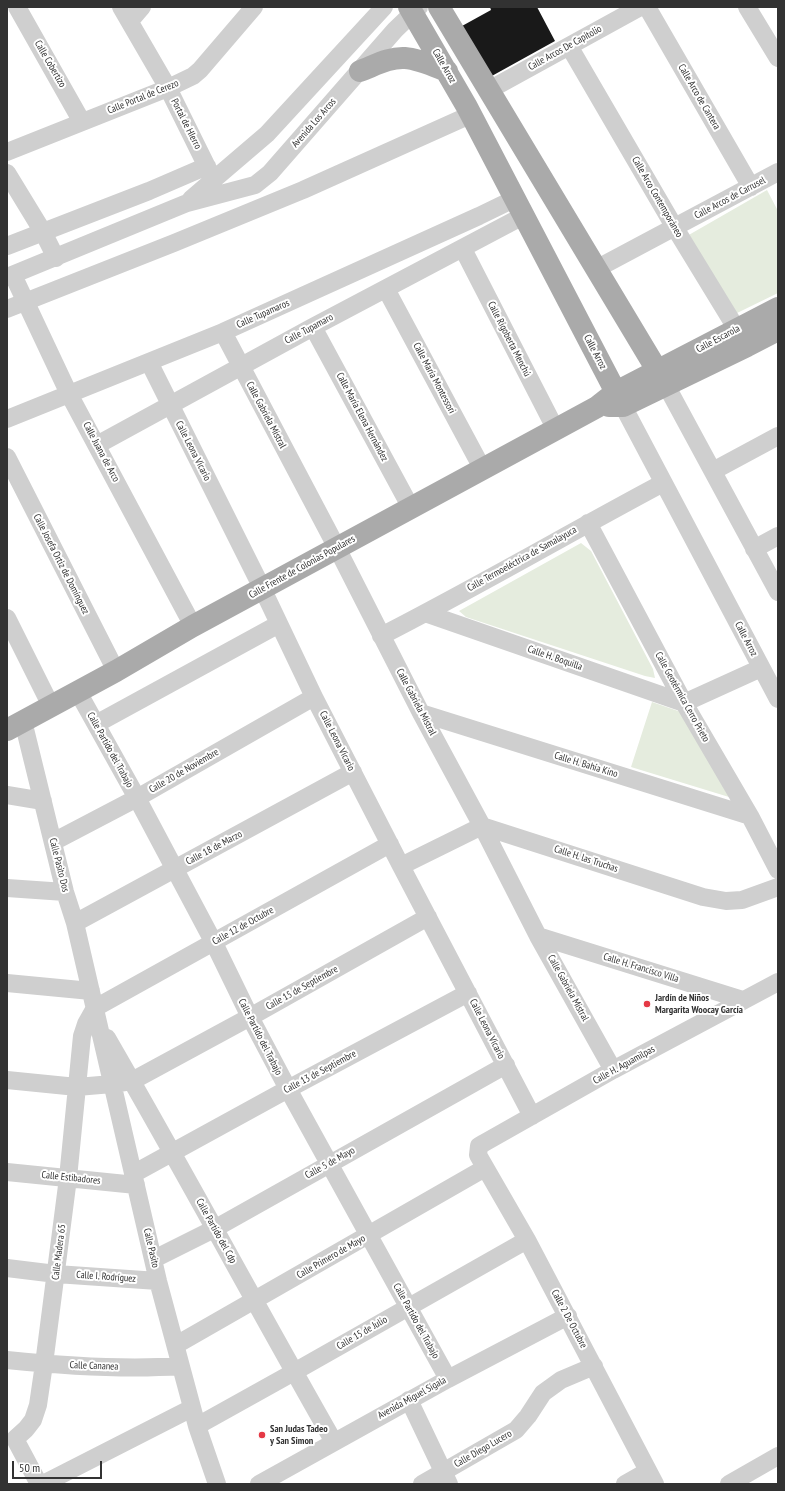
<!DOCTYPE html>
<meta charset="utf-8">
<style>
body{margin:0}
#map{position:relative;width:785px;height:1491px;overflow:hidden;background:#fff;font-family:"PT Sans Narrow",sans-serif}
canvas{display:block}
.frame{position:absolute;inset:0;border:8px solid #323232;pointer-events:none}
.scale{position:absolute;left:12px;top:1461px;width:90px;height:18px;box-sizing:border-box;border:2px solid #323232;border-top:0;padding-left:5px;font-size:12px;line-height:14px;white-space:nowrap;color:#323232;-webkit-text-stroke:3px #fff;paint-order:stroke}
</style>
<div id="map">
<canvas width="785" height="1491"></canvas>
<div class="frame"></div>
<div class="scale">50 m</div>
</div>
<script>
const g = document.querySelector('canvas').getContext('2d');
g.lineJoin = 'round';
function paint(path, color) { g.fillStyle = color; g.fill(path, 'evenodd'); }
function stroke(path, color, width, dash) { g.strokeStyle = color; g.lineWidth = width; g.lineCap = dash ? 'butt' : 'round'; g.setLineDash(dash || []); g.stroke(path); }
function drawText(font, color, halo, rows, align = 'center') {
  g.font = font + ' "PT Sans Narrow",sans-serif'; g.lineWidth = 4; g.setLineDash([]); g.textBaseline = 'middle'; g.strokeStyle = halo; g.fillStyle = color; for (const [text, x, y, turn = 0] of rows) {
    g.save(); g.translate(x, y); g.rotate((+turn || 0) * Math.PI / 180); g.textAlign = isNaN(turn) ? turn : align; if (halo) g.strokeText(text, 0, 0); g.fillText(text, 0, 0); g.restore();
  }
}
const green = new Path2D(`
 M767,190L778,211V293L735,314L687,236Z
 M581,543L591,551L653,669L655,678L645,676L466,617L459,611Z
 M652,702L681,712L729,797L631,767Z`);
const building = new Path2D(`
 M490,7H537L555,41L490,77L462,26L491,10Z`);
const minor = new Path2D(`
 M17,7L82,122
 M121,7L168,88L212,177
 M647,7L751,187
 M747,7L778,58
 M130,21L142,7
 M569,46L675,228L744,341
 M489,90L640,7
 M7,152L168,88L193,76L200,70L254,7
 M7,173L43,232L56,258
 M191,199L267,134L384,7
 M7,246L149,191L207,166
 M463,249L556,430
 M596,269L778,172
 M13,275L69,394L193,626
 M7,277L187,203L255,185L270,173L395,30L419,7
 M386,289L482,468
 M7,309L174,243L303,190L470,115
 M313,327L411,508
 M223,332L337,548L421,713L482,826L538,936L613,1070
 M149,362L263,590L314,697L401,866L532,1116
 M666,385L778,592
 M623,406L778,699
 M7,419L223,332L479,216L514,199
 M97,445L313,327L523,216
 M7,457L116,671
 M713,471L778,436
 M588,523L684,703L750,816L778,870
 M754,549L778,536
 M425,613L684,703L761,668
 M7,618L51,706
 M381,636C477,587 569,533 663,483
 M78,692L137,798L214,943L250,1017L288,1089L448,1379
 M421,713L750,816
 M23,721L65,892L75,923L158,1281L197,1426L217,1484
 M96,724L279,624
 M7,795L43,801
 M53,842L137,798L314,697
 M401,866L482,826L703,897L726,901L742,900L778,887
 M7,888L65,892
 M75,923L353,772
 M538,936L743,1000
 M7,983L91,991
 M107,1038C184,1171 257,1307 334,1442
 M7,1080L77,1087L112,1084L132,1081L250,1017L428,917
 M7,1172L136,1185
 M133,1174L288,1089L468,993
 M154,1259L214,1229L506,1065
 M7,1268L56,1274L158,1281
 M176,1345L485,1168
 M7,1360C65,1366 123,1370 181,1366
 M409,1400L449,1484
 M197,1426L294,1372L527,1240
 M39,1484L15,1439L26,1429L33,1420L38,1405L44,1364L68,1178L82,1036L86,1024L95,1008L390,844
 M43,1484L192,1408
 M259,1484L448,1379L568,1316
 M422,1484L516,1430L528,1416L543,1393L561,1380L594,1366
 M625,1484L648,1471
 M655,1484L527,1240L478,1155L479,1146L484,1143L613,1070L778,982
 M729,1484L778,1456`);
const major = new Path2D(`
 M409,7L467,107L622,404
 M439,7L666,385
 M360,71C374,66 389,57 405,58C419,59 434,66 447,71
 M609,406H623L747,346L778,330
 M7,730L116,671L193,626L597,407L616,392L778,308`);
const markers = [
 [647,1004,4,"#e53945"],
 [262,1435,4,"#e53945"]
];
const streetNames = [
 ["Calle Arcos De Capitolio",565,48,-29],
 ["Calle Cobertizo",50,64,60],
 ["Calle Arroz",444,66,60],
 ["Calle Portal de Cerezo",143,97,-22],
 ["Calle Arco de Cantera",699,97,60],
 ["Avenida Los Arcos",314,123,-49],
 ["Portal de HIerro",186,124,63],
 ["Calle Arco Contemporáneo",657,197,60],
 ["Calle Arcos de Carrusel",730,198,-28],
 ["Calle Tupamaros",263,314,-24],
 ["Calle Tupamaro",309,329,-28],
 ["Calle Rigoberta Menchú",509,339,63],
 ["Calle Escarola",718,339,-28],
 ["Calle Arroz",595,352,62],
 ["Calle María Montessori",434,378,62],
 ["Calle Gabriela Mistral",266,415,62],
 ["Calle María Elena Hernández",362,417,62],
 ["Calle Leona Vicario",193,451,63],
 ["Calle Juana de Arco",101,452,62],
 ["Calle Termoeléctrica de Samalayuca",522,559,-29],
 ["Calle Josefa Ortiz de Domínguez",61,564,63],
 ["Calle Frente de Colonias Populares",302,567,-29],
 ["Calle Arroz",746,639,62],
 ["Calle H. Boquilla",555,658,19],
 ["Calle Geotérmica Cerro Prieto",682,697,61],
 ["Calle Gabriela Mistral",416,702,62],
 ["Calle Leona Vicario",337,741,63],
 ["Calle Partido del Trabajo",110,750,61],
 ["Calle H. Bahía Kino",586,765,17],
 ["Calle 20 de Noviembre",184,771,-30],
 ["Calle 18 de Marzo",214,848,-28],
 ["Calle H. las Truchas",586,859,18],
 ["Calle Pasito Dos",59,865,76],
 ["Calle 12 de Octubre",243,926,-29],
 ["Calle H. Francisco Villa",641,968,17],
 ["Calle 15 de Septiembre",302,988,-29],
 ["Calle Gabriela Mistral",568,988,61],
 ["Calle Leona Vicario",487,1029,63],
 ["Calle Partido del Trabajo",260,1037,63],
 ["Calle H. Aguamilpas",624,1065,-29],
 ["Calle 13 de Septiembre",320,1072,-28],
 ["Calle 5 de Mayo",330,1163,-29],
 ["Calle Estibadores",71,1178,6],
 ["Calle Partido del Cdp",216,1231,61],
 ["Calle Pasito",151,1248,77],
 ["Calle Madera 65",59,1252,-83],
 ["Calle Primero de Mayo",331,1257,-30],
 ["Calle I. Rodríguez",106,1277,4],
 ["Calle 2 De Octubre",569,1319,62],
 ["Calle Partido del Trabajo",416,1321,61],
 ["Calle 15 de Julio",362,1333,-30],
 ["Calle Cananea",94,1366,2],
 ["Avenida Miguel Sigala",412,1398,-29],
 ["Calle Diego Lucero",483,1449,-30]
];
const poiNames = [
 ["Jardín de Niños",655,998],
 ["Margarita Woocay García",655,1010],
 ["San Judas Tadeo",270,1429],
 ["y San Simon",270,1441]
];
paint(green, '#e5ecde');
paint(building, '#191919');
stroke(minor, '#cfcfcf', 18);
stroke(major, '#aaa', 22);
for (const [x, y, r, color] of markers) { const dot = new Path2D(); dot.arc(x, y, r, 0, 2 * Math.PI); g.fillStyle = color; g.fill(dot); stroke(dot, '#fff', 1.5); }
drawText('10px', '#323232', '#fff', streetNames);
drawText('bold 10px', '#323232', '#fff', poiNames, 'left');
</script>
